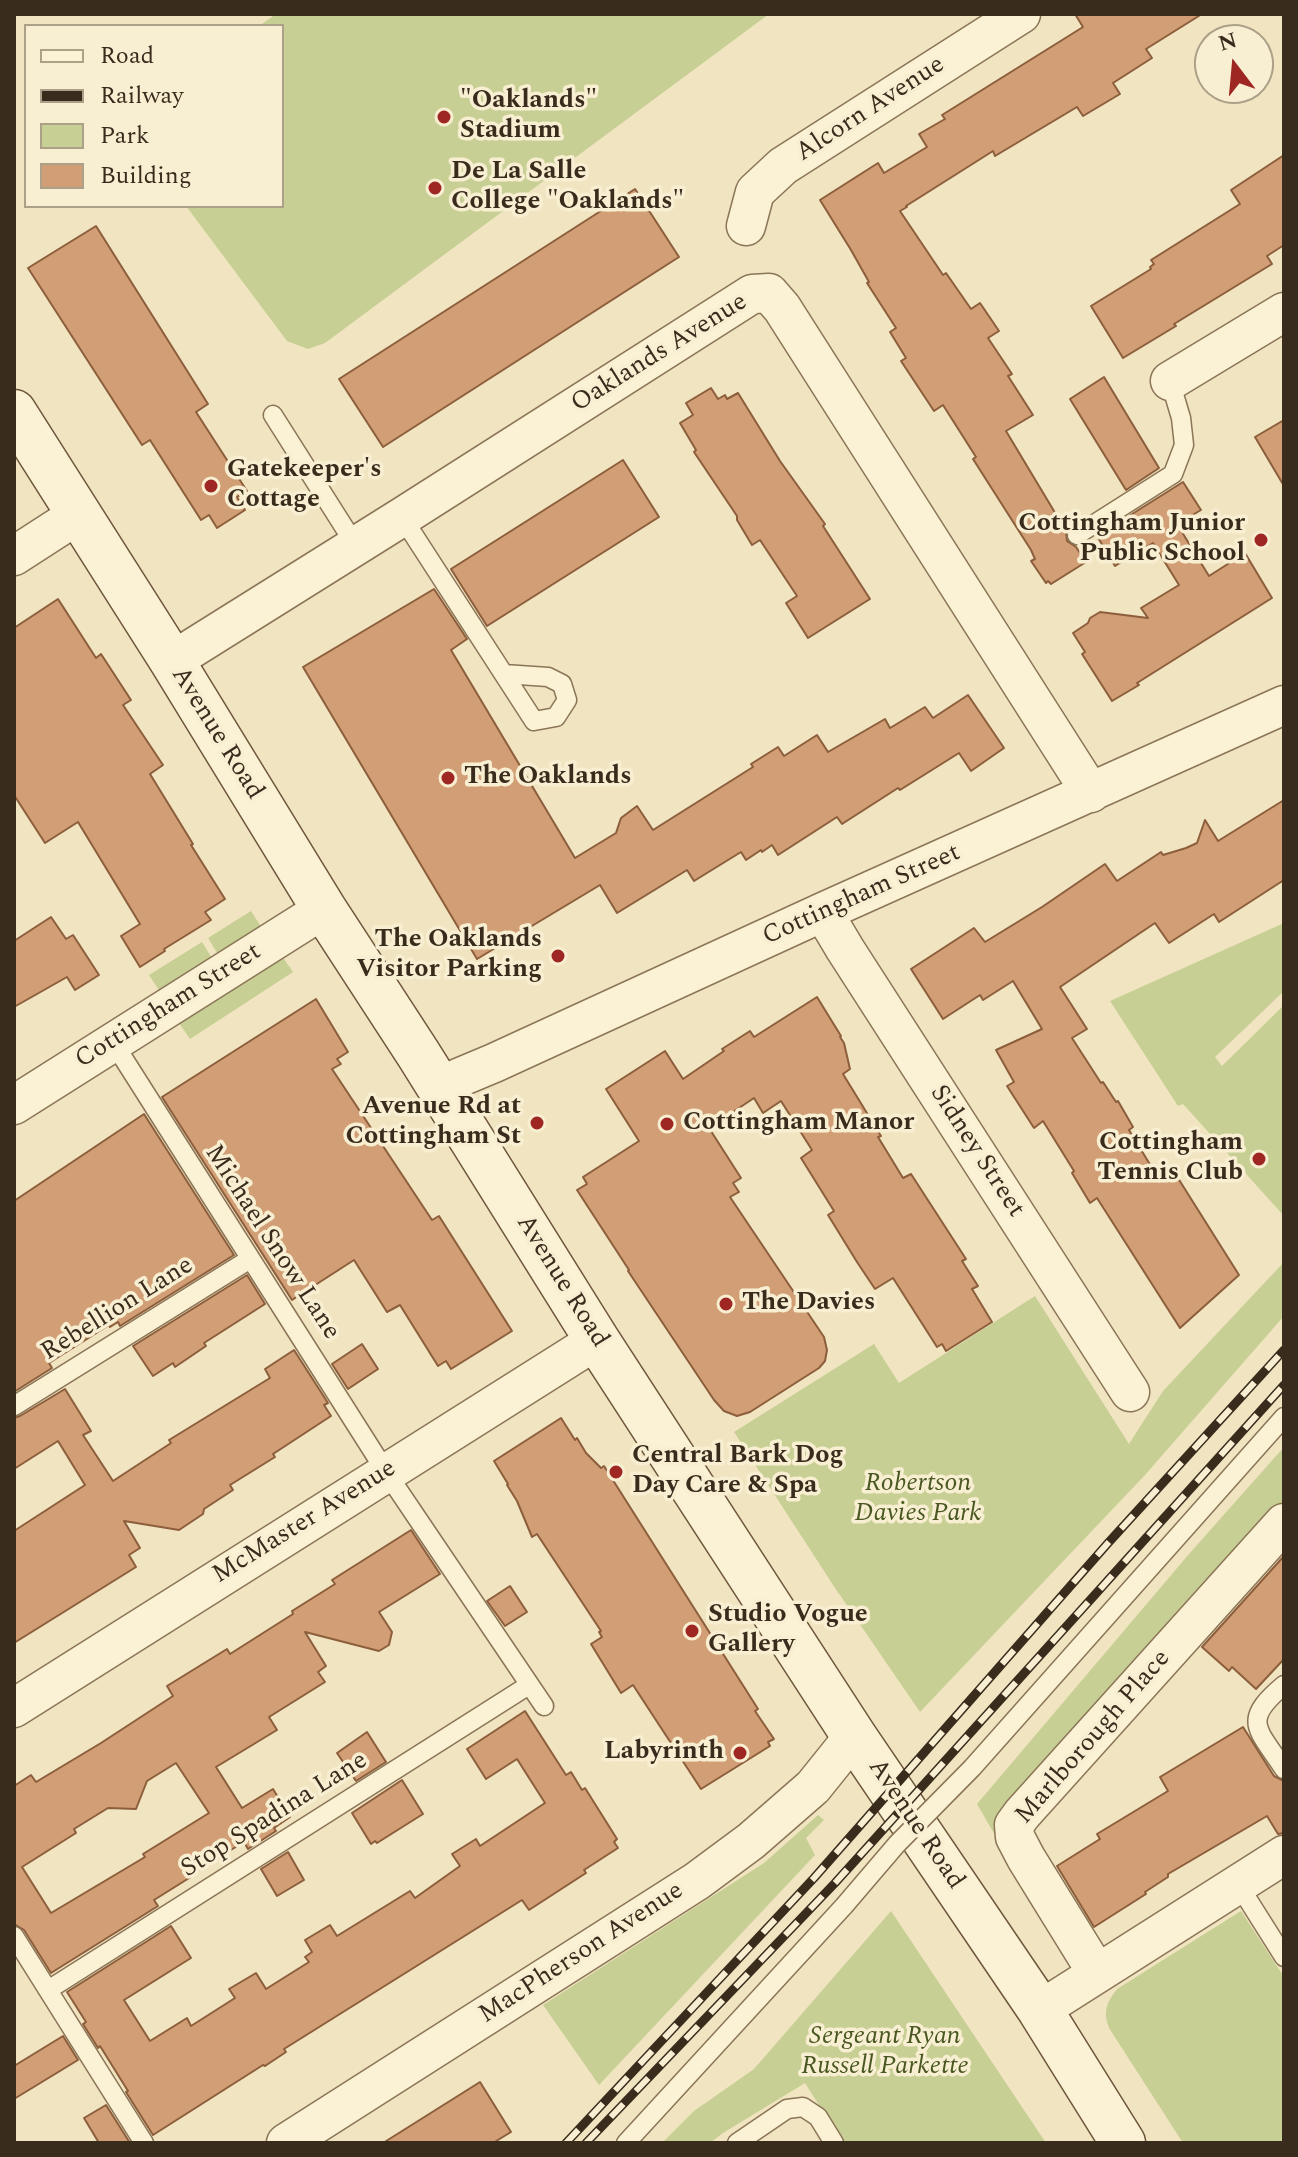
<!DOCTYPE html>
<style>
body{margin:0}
#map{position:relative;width:1298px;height:2157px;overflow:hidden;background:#f1e4c1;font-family:Spectral,serif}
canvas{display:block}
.frame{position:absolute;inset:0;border:16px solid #3a2c1d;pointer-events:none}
.legend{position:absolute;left:24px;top:24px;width:260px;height:184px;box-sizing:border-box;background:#f8eed1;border:2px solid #aca089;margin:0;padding:10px 14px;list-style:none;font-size:24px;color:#3a2c1d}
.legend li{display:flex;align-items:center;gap:16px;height:40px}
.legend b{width:40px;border:2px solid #aca089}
.north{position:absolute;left:1194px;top:24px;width:80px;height:80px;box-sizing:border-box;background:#f8eed1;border:2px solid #aca089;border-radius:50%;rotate:344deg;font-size:22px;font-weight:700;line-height:32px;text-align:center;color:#3a2c1d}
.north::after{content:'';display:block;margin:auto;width:28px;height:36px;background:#9e2724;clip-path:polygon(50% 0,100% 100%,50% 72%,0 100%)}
</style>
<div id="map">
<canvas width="1298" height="2157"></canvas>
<div class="frame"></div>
<ul class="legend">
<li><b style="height:10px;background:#fbf1d5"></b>Road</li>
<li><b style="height:10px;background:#3a2c1d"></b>Railway</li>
<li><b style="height:22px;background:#c7cf94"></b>Park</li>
<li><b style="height:22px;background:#d19e75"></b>Building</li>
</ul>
<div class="north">N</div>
</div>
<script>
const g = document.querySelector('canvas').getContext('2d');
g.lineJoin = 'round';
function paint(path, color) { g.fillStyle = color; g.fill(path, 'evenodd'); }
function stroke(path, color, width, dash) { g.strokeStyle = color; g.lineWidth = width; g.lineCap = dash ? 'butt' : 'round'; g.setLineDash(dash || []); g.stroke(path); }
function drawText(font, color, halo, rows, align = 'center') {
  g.font = font + ' Spectral,serif'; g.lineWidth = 7; g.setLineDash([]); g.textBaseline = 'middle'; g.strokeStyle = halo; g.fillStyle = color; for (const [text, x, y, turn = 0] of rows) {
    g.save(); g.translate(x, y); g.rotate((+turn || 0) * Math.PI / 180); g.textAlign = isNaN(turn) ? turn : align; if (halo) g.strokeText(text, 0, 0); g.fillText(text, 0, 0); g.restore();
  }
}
const green = new Path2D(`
 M276,14H769L325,343L308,349L287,341L186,206H282V26H259Z
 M251,911L262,928L219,956L208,938Z
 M1284,923V991L1215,1057L1222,1066L1284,1005V1216L1183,1104L1178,1106L1110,1001Z
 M202,942L213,960L161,993L149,975Z
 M284,959L293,972L190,1039L177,1020L271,962Z
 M1284,1262V1316L1145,1475L920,1712L833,1585L734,1432L874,1344L899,1383L1035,1296L1129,1444L1163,1391Z
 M1284,1447V1507L999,1842L977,1804L1189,1554Z
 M818,1815L824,1820L806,1838L815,1855L599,2085L543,2005L764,1863Z
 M891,1911L1046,2143H843L805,2083L723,2133L710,2143H662L694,2111L754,2069Z
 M1241,1911L1284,1977V2143H1183L1109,2028C1103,2012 1106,2003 1117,1989Z`);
const building = new Path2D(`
 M1075,14H1202L1146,49L1152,58L1113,83L1120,94L1083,116L1077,107L995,156L993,151L906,206L907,207L900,211L943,275L946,273L971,309L980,303L999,331L988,338L1012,374L1008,376L1033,415L1006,431L1066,531L1067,541L1076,547L1086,562L1051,584L1048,581L1046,583L1031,561L1035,559L1031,550L973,459L976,457L943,405L934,411L901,361L906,358L890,332L896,328L867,283L869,282L851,250L820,200L878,163L884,173L927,147L919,134L945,119L942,115L1083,27Z
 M1284,155V245L1267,256L1272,264L1174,324L1176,326L1123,358L1091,306L1151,269L1150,267L1154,264L1151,260L1240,204L1231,190Z
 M635,189L679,257L383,447L339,379Z
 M96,226L208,404L196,412L247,491L237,497L245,510L217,528L209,515L201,520L150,440L142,445L28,268Z
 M1104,377L1159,468L1126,490L1070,399Z
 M711,388L718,399L725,395L727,399L738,393L780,461L825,524L823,526L870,599L808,638L786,603L797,596L760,540L752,545L737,520V516L694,452L696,450L680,423L693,415L686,403Z
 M1284,420V486L1255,437Z
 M623,460L659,517L487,626L451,569Z
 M1183,482L1201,510L1177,524L1209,576L1245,553L1272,598L1137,683L1139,685L1112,701L1082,654L1085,652L1073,633L1088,623L1090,618L1100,612L1148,618L1141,608L1179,585L1153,543L1115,566L1097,536Z
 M434,589L467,639L451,650L575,858L616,833L621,818L637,806L653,830L753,767L751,764L778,747L784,756L817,735L828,752L885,719L890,728L925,707L933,718L968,695L1004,748L971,771L959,753L900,790L898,788L842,824L837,817L778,855L772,845L762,852L761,850L746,860L741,852L694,881L687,870L617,913L600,885L477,959L303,667Z
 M58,599L96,658L101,654L131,700L123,705L163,765L150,774L193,844L191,845L225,899L205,912L211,920L164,949L165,951L140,967L121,936L140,924L78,822L45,843L14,795V628Z
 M1284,800V880L1219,922L1214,914L1169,943L1155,923L1060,987L1087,1029L1072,1038L1101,1083L1103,1082L1116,1102L1118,1101L1133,1127L1129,1130L1157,1176L1171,1167L1239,1275L1180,1328L1097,1198L1090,1203L1072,1173L1074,1171L1043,1121L1034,1128L1007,1086L1014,1082L996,1050L1042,1029L1013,981L983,1000L980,995L943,1019L911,969L974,928L985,942L1042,907L1105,864L1117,881L1161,852L1163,855L1186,848L1197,843L1205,820L1218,841Z
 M51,917L66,939L73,935L99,975L75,990L67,977L14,1007V941Z
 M817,997L841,1036L840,1037L844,1043L850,1069L843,1074L881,1136L878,1137L903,1178L911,1174L966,1259L962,1261L978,1286L972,1289L992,1322L946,1351L942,1344L937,1347L893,1278L875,1289L857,1262L828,1215L834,1211L801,1158L812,1150L781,1101L763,1113L754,1098L709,1128L741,1178L733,1183L739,1192L730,1197L824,1337L827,1350L825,1361L819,1368L750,1412L737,1416L724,1411L714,1400L628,1271L629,1270L577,1190L587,1184L583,1177L639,1141L606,1089L665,1051L683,1079L724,1051L722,1049L750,1031L754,1037Z
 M316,999L348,1052L337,1059L341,1064L332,1069L432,1220L439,1216L512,1331L451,1369L446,1361L438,1366L400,1305L387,1312L354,1260L292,1300L162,1097Z
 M144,1114L234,1255L120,1326L118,1322L110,1327L109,1325L49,1363L52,1368L14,1392V1201Z
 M247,1275L265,1304L204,1343L206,1346L175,1367L173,1363L153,1376L133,1346Z
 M362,1344L378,1369L348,1389L332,1364Z
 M294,1350L328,1403L324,1405L331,1416L273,1454L275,1457L230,1485L233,1490L204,1509L203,1514L179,1530L124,1521L140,1548L129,1555L136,1567L14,1643V1531L85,1485L58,1441L14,1469V1418L20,1416L65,1389L91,1431L83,1435L113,1481L171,1443L169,1440L270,1378L265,1369Z
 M561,1418L575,1440L577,1438L586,1453L601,1468L604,1466L758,1709L755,1711L774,1739L768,1742L770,1746L701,1789L633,1685L621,1693L591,1644L602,1637L599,1632L601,1631L537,1534L532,1537L517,1501L507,1485L508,1484L494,1461Z
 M411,1530L440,1574L379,1612L392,1632L389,1645L379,1651L305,1632L326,1666L318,1672L325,1682L269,1717L277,1730L216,1767L242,1808L273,1789L290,1817L274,1828L276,1831L248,1849L244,1842L193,1873L194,1875L154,1900L158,1906L51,1973L24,1930L14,1924V1786L31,1775L36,1782L101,1743L173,1696L167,1686L227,1649L230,1654L293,1614L292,1611L335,1584L332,1580ZM176,1763L209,1813L143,1854L145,1857L51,1913L22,1867L76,1833L74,1829L108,1808L136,1809L147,1781Z
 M1284,1556V1659L1256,1689L1232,1667L1229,1671L1202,1647Z
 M510,1586L527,1612L505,1626L487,1601Z
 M525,1711L566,1775L571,1772L582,1790L585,1788L617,1839L614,1842L618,1848L584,1870L586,1873L529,1910L522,1900L284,2049L286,2052L265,2066L263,2065L153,2135L126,2092L128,2091L100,2046L98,2048L83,2024L86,2022L67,1992L171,1926L191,1958L124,2000L150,2041L187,2018L191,2026L235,1998L229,1989L256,1973L266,1989L309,1962L305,1957L312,1952L305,1940L330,1925L337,1936L410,1891L415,1898L460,1866L452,1854L476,1839L480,1846L545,1803L517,1759L486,1779L467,1749Z
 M1243,1727L1274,1776L1284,1781V1833L1278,1834L1267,1816L1168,1874V1877L1145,1892L1146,1894L1094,1927L1057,1866L1100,1839L1097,1834L1168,1791L1160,1777Z
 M367,1732L386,1762L356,1781L337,1753Z
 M402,1780L423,1814L377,1843L375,1841L371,1844L352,1813Z
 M288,1852L304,1880L277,1896L261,1869Z
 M63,2036L78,2060L14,2099V2066Z
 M480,2082L511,2132L493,2143H383Z
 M106,2105L130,2143H99L84,2118Z`);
const service = new Path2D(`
 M273,415L356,546
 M402,517L534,721L556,717L567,700L562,684L548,677L504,674
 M1077,535L1173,474L1184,445L1181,418L1170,381
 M113,1042L386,1472L544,1706
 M14,1406L250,1259
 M1284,1685C1241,1721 1257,1728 1284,1769
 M972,1768L1284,1417
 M1238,1884L1284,1957
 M14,1936L144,2143
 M48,1990L529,1685
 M626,2143L844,1906
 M737,2143L787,2109L803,2107L818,2117L834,2143`);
const minor = new Path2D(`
 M746,226L755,192L783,166L1021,14
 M1170,381L1284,312
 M14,556L79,514
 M172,661L402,517L752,294L769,293L782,308L1091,793
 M823,912L845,949L1130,1392
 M439,1086L494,1063L823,912L1284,705
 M14,1105L324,909
 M14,1708L597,1340
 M1097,1973L1026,1858L1015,1837L1014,1825L1022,1814L1284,1523
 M1040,2010L1284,1855
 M286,2143L697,1881L751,1841L813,1787L854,1736`);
const secondary = new Path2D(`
 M14,412L172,661L324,909L419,1055L597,1340L854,1736L1040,2010L1123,2143`);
const rail = new Path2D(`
 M566,2143L814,1878L1109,1542L1284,1350
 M586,2143L835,1883L1284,1385`);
const serviceBridge = new Path2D(`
 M844,1906L897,1844L972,1768`);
const markers = [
 [444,117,8,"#9e2724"],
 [435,188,8,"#9e2724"],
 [211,486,8,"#9e2724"],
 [1261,540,8,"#9e2724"],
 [448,778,8,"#9e2724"],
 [558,956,8,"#9e2724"],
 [537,1123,8,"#9e2724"],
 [667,1124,8,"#9e2724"],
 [1259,1159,8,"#9e2724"],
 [726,1304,8,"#9e2724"],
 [616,1472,8,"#9e2724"],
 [692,1631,8,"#9e2724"],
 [740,1753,8,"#9e2724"]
];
const poiNames = [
 ["\"Oaklands\"",460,102],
 ["Stadium",460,132],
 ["De La Salle",451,173],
 ["College \"Oaklands\"",451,203],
 ["Gatekeeper's",227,471],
 ["Cottage",227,501],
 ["Cottingham Junior",1245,525,"right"],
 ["Public School",1245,555,"right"],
 ["The Oaklands",464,778],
 ["The Oaklands",542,941,"right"],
 ["Visitor Parking",542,971,"right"],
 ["Avenue Rd at",521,1108,"right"],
 ["Cottingham St",521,1138,"right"],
 ["Cottingham Manor",683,1124],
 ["Cottingham",1243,1144,"right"],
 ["Tennis Club",1243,1174,"right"],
 ["The Davies",742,1304],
 ["Central Bark Dog",632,1457],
 ["Day Care & Spa",632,1487],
 ["Studio Vogue",708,1616],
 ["Gallery",708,1646],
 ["Labyrinth",724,1753,"right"]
];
const streetNames = [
 ["Alcorn Avenue",871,110,-33],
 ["Oaklands Avenue",660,354,-32],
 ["Avenue Road",216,734,58],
 ["Cottingham Street",862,896,-24],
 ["Cottingham Street",169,1007,-32],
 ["Sidney Street",976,1152,57],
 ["Michael Snow Lane",271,1243,57],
 ["Avenue Road",561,1282,58],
 ["Rebellion Lane",118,1310,-32],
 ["McMaster Avenue",305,1523,-32],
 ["Marlborough Place",1094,1738,-49],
 ["Stop Spadina Lane",275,1816,-32],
 ["Avenue Road",915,1825,56],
 ["MacPherson Avenue",582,1954,-33]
];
const parkNames = [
 ["Robertson",918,1485],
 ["Davies Park",918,1515],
 ["Sergeant Ryan",885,2038],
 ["Russell Parkette",885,2068]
];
paint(green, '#c7cf94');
paint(building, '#d19e75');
stroke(building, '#8c5e3c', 2);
stroke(service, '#8b7557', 21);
stroke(minor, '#8b7557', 41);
stroke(secondary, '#6d563b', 47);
stroke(service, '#fbf1d5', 18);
stroke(minor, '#fbf1d5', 38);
stroke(secondary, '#fbf1d5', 44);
stroke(rail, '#3a2c1d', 9);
stroke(rail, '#f8eed1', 6, [18]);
stroke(serviceBridge, '#8b7557', 21, []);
stroke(serviceBridge, '#fbf1d5', 18);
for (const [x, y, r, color] of markers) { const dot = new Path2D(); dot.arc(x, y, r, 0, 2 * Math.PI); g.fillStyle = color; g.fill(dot); stroke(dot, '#f8eed1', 3); }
drawText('bold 26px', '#3a2c1d', '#f8eed1', poiNames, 'left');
drawText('26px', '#3a2c1d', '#f8eed1', streetNames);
drawText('italic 26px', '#495822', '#f8eed1', parkNames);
</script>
